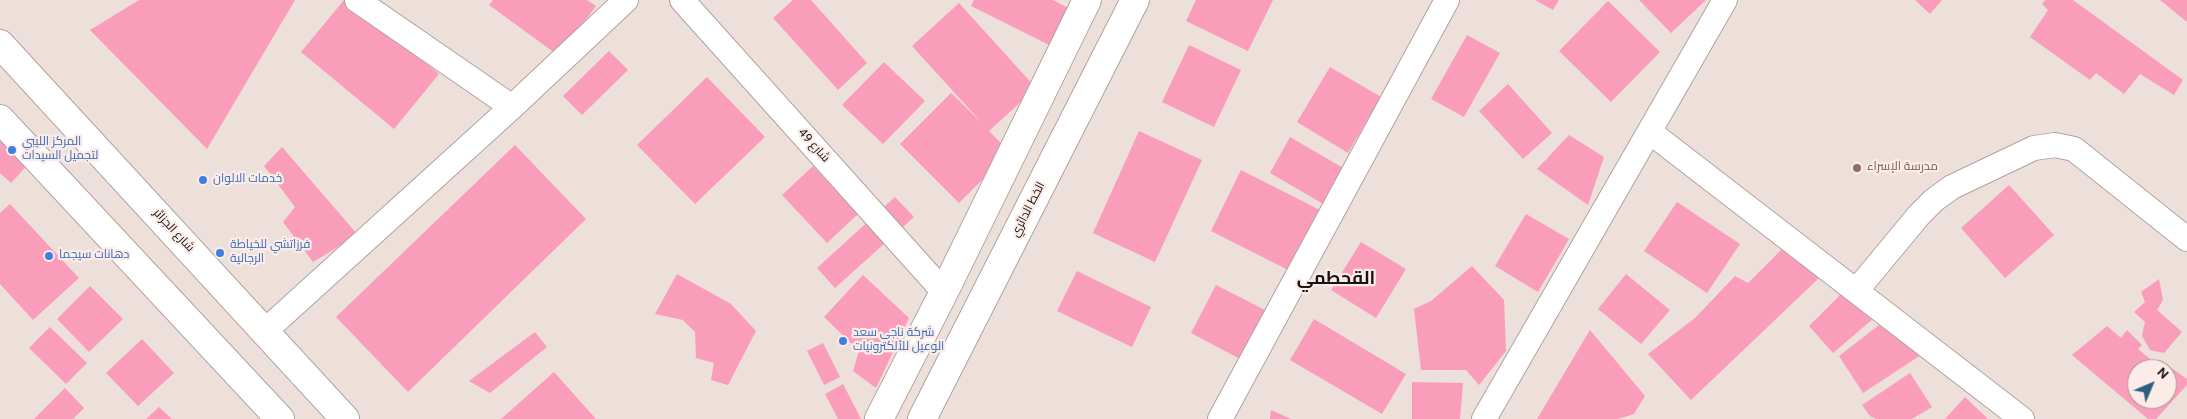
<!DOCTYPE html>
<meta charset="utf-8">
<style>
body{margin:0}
#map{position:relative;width:2187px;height:419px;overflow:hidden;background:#eddfda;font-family:Overpass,sans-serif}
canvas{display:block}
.north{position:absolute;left:2127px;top:359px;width:50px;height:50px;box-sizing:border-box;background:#fbece7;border:1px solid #a19692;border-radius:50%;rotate:45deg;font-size:14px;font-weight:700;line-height:20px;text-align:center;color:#191412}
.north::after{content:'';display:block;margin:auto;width:18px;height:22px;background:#2e607e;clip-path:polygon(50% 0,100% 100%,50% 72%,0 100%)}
</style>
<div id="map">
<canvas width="2187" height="419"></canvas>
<div class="north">N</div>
</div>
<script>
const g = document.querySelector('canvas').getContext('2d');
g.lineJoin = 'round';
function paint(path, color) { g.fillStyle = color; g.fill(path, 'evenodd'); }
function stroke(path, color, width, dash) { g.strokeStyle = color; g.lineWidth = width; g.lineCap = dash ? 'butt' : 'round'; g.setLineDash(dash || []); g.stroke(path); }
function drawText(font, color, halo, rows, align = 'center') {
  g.font = font + ' Overpass,Cairo,sans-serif'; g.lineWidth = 4.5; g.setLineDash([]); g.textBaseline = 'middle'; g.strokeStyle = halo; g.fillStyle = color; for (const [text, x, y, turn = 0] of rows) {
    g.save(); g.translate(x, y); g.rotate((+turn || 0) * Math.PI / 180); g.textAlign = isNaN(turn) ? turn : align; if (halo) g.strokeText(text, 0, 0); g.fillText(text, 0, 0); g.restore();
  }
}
const building = new Path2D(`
 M139,0H295L207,149L90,30Z
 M344,0H349L439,74L394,129L301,52Z
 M493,0H587L596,6L559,56L489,5Z
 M793,0H811L867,63L838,90L773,18Z
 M974,0H1053L1072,10L1053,47L971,6Z
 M1196,0H1273L1248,51L1186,21Z
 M1535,0H1559L1553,10Z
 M1639,0H1706L1671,33Z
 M1915,0H1942L1930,14Z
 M2045,0H2073L2183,80L2174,95L2140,74L2124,94L2096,73L2090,80L2030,37L2048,10L2042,4Z
 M2160,0H2187V22Z
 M1608,1L1660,52L1611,102L1559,51Z
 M959,3L1036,88L989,131L1010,152L959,203L900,144L951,93L982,123L912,46Z
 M1467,35L1500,53L1464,117L1431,99Z
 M1189,45L1241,70L1214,127L1162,102Z
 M609,51L628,70L582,115L563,96Z
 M884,62L925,101L883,144L842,105Z
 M1330,67L1381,97L1348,153L1297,122Z
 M707,77L765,137L695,204L637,145Z
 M1508,84L1552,133L1523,159L1479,111Z
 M0,123L33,159L11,183L0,173Z
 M1139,131L1202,160L1155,262L1093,233Z
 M1569,135L1604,157L1588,205L1537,169Z
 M1290,137L1345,169L1325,205L1270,173Z
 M515,145L586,219L408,392L336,317Z
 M282,147L358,235L313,262L283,222L295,207L264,166Z
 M813,166L858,214L827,243L782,195Z
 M1241,170L1324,212L1294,273L1211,231Z
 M2009,185L2054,235L2005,278L1961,228Z
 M895,197L914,217L835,288L817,268Z
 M1677,202L1740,244L1707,293L1644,251Z
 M10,204L79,278L33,320L0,284V213Z
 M1526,214L1569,239L1538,292L1495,266Z
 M1361,242L1406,269L1376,318L1331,290Z
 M1785,246L1819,278L1691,400L1648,354L1695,318L1735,276L1748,283Z
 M1472,266L1504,300L1506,351L1479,385L1466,370H1421L1414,309L1431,301Z
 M1077,271L1151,307L1132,347L1057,311Z
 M677,274L731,304L756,331L728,385L711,380L714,363L696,358L695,332L683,320L655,314Z
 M1626,274L1670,310L1641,344L1598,309Z
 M863,275L909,318L876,388L853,371L859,351L824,317Z
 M1856,279L1887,307L1833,353L1809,326Z
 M2159,279L2163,300L2157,310L2182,332L2164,353L2150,350L2142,336L2145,322L2134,312L2145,302L2141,292Z
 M1216,285L1265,310L1240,359L1191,333Z
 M90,286L123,319L89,352L57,319Z
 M1888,318L1924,353L1863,393L1839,356Z
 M1314,319L1406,374L1382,414L1290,360Z
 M2107,326L2121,338L2127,330L2142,345L2138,349L2156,364L2160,360L2187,379V385L2156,419H2148L2072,355ZM2137,369H2167V399H2137Z
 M50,327L87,363L66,384L29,348Z
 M1590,330L1645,396L1634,414L1618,419H1537Z
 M535,332L547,347L490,393L469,381Z
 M142,339L174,373L138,406L106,373Z
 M823,343L840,377L824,385L807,351Z
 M554,372L596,419H501Z
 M1910,373L1932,407L1912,419H1876L1870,416L1862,405Z
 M1412,382L1463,383L1460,419H1412Z
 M843,384L861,419H838L825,394Z
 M65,388L84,408L73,419H34Z
 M1965,397L1988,419H1945Z
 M159,407L172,419H146Z
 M1271,410L1291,419H1270Z`);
const minor = new Path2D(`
 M357,0L512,107
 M682,0L944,292
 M1650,132L2022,419
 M1856,291L1919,215L1934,200L1952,187L2034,148L2055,145L2074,149L2187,239
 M265,331L512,107L626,0
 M1220,419L1447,0
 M1484,419L1725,0`);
const secondary = new Path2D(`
 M0,44L345,419
 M0,119L280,419
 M879,419L944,292L1087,0
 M922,419L1135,0`);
const markers = [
 [12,150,5,"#3f7fe0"],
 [1857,168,5,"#8d6e63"],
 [203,180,5,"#3f7fe0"],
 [220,253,5,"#3f7fe0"],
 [49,256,5,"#3f7fe0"],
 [843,341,5,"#3f7fe0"]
];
const shopNames = [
 ["المركز الليبي",22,143],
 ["لتجميل السيدات",22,157],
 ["خدمات الالوان",213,180],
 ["فرزاتشي للخياطة",230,246],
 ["الرجالية",230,260],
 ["دهانات سيجما",59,256],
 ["شركة ناجي سعد",853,334],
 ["الوعيل للألكترونيات",853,348]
];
const streetNames = [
 ["شارع 49",813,146,48],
 ["الخط الدائري",1029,210,-63],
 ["شارع الجزائر",173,231,47]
];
const educationNames = [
 ["مدرسة الإسراء",1867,168]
];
const districtNames = [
 ["القحطمي",1336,280]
];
paint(building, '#fa9dba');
stroke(minor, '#b1a39f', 26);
stroke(secondary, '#b1a39f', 30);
stroke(minor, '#fff', 24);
stroke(secondary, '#fff', 28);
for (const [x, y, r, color] of markers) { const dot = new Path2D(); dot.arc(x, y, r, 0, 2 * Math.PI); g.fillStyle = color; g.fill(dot); stroke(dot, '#fbece7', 2); }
drawText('12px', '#366cbe', '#fbece7', shopNames, 'left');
drawText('12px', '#191412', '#fbece7', streetNames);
drawText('12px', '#785e54', '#fbece7', educationNames, 'left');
drawText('bold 18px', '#191412', '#fbece7', districtNames);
</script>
